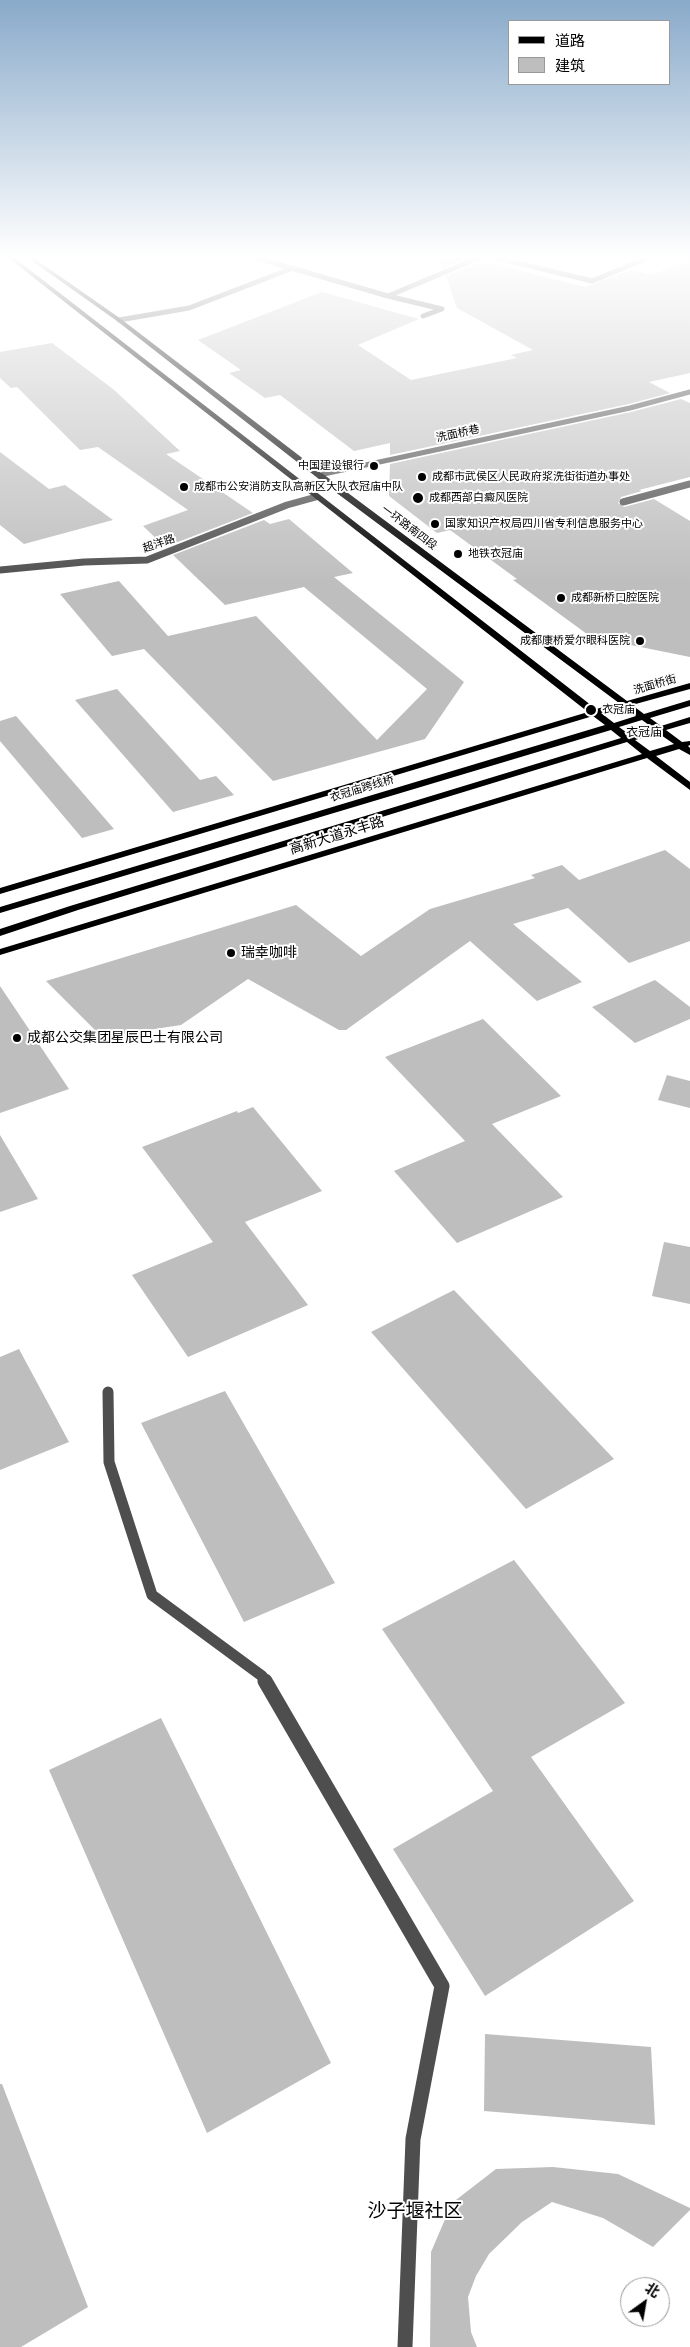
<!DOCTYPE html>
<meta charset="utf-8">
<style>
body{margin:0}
#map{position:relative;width:690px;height:2347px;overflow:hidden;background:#fff;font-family:"Archivo Narrow","Noto Sans SC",sans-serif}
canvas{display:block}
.legend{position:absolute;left:508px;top:20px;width:162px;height:65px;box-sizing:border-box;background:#fff;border:1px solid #999;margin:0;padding:6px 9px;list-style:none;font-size:15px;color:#000}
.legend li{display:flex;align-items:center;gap:10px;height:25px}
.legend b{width:25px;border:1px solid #999}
.north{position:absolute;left:620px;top:2277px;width:50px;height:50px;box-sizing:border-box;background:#fff;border:1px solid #999;border-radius:50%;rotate:32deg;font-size:14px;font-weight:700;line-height:20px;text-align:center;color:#000}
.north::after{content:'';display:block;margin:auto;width:18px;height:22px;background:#000;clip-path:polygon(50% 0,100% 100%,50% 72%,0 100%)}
</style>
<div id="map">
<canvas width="690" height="2347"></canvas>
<ul class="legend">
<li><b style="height:6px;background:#000"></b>道路</li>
<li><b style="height:14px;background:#bebebe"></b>建筑</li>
</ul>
<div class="north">北</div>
</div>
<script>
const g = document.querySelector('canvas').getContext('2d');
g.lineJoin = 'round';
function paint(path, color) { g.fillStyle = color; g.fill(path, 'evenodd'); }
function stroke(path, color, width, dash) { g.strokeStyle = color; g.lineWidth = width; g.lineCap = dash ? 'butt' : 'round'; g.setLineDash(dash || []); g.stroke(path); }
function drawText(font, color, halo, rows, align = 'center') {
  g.font = font + ' "Archivo Narrow","Noto Sans SC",sans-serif'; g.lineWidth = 4; g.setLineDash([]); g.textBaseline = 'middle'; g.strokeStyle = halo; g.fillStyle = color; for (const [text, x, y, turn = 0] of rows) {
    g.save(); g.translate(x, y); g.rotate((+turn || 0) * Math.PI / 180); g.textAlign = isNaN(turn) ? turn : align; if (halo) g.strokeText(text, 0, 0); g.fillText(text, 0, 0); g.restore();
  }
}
const building = new Path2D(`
 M438,256H464L469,257L443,268Z
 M690,258V373L649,382L670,393L629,404L390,455V443L354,451L280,395L265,398L229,373L241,370L198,340L322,292L419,319L358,345L411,380L517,358L511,355L533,350L457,308L446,276L483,261L585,287L631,270L653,275Z
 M52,343L113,389L180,451L166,454L253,513L165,547L143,526L188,510L98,447L80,450L17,387L11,388L0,378V352Z
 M681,399L690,403V477L639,490L642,491L621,497L618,503L624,507L654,499L690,521V657L591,637L513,580L517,579L450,530L437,533L389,496L390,464L631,412Z
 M0,452L49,489L65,485L113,520L24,544L0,525Z
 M289,519L353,573L334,577L464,682L425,739L273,781L144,649L112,656L60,594L119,581L168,636L256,616L377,740L427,689L304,587L225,605L173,555L264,520L270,524Z
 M117,689L200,780L216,776L234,795L173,812L75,700Z
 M16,716L114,829L82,838L0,741V721Z
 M665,850L690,869V941L629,963L568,908L513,924L582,982L537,1001L470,941L346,1030H339L248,979L181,1025L102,1037L46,981L296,905L361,956L430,909L535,878L531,875L562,865L579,880Z
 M655,980L690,1007V1019L635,1043L592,1007Z
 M0,986L69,1089L0,1113Z
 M483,1019L561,1096L492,1124L563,1197L457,1243L394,1171L465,1141L385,1057Z
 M667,1075L690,1081V1108L658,1100Z
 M253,1107L322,1191L245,1222L308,1305L188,1357L132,1275L213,1242L142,1147L237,1111L238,1113Z
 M0,1135L38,1199L0,1212Z
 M664,1242L690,1247V1304L652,1296Z
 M454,1290L614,1459L526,1509L371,1332Z
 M19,1349L69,1442L0,1470V1357Z
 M225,1391L335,1583L244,1622L141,1423Z
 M514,1560L625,1703L531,1757L634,1901L485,1996L393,1849L493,1791L382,1629Z
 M161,1718L331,2063L207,2133L49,1770Z
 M485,2034L651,2047L655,2125L484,2111Z
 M0,2084H2L88,2307L21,2347H0Z
 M553,2167L618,2174L690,2208V2210L653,2247L603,2218L552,2202L522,2222L489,2254L476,2276L468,2297L471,2332L477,2347H430L431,2252L452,2203L496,2169Z`);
const laneFar1 = new Path2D(`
 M108,1392L109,1462L152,1595L262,1676L266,1683`);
const lane = new Path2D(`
 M265,1681L442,1986L413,2139L405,2347`);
const streetFar1 = new Path2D(`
 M250,256L388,296L442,309L423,316
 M489,256L592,281L653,256
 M388,296L483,256
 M119,320L189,308L293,268
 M319,475L630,408L690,392
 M686,485L690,484`);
const street = new Path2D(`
 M623,502L690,484
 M0,570L84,562L147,560L287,505L316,497`);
const primary = new Path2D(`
 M6,256H12L596,709L619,703L338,494L117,321L25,256H31L121,319L344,490L627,701L690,683V689L632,705L644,714L690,700V706L650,718L661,726L690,717V723L666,730L682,742L690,741V745L688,746L690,748V755L679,749L656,756L690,782V790L647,758L0,955V949L642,754L627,742L78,910L0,936V929L70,906L621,738L611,730L0,913V907L605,725L593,716L0,894V888L588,712ZM624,707L636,716L614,723L601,713ZM642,720L653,728L630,735L619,727ZM658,733L674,744L650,751L635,740Z`);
const markers = [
 [374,466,5,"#000"],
 [422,477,5,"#000"],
 [184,487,5,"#000"],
 [418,498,6,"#000"],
 [435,524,5,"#000"],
 [458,554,5,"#000"],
 [561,598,5,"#000"],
 [640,641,5,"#000"],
 [591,710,6,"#000"],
 [231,953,5,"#000"],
 [17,1038,5,"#000"]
];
const farStreetnames = [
 ["洗面桥巷",458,434,-12],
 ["一环路南四段",409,528,37],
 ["超洋路",159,544,-19],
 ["洗面桥街",655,685,-16],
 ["衣冠庙跨线桥",362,789,-17]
];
const farPoinames = [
 ["中国建设银行",364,466,"right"],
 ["成都市武侯区人民政府浆洗街街道办事处",432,477],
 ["成都市公安消防支队高新区大队衣冠庙中队",194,487],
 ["成都西部白癜风医院",429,498],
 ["国家知识产权局四川省专利信息服务中心",445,524],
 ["地铁衣冠庙",468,554],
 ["成都新桥口腔医院",571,598],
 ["成都康桥爱尔眼科医院",630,641,"right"],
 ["衣冠庙",602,710]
];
const farNeighbourhoodnames = [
 ["衣冠庙",644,733]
];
const streetNames = [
 ["高新大道永丰路",337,836,-17]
];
const poiNames = [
 ["瑞幸咖啡",241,953],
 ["成都公交集团星辰巴士有限公司",27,1038]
];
const nearQuarternames = [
 ["沙子堰社区",415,2212]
];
paint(building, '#bebebe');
stroke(laneFar1, '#4e4e4e', 11);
stroke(lane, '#4e4e4e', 15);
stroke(streetFar1, '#4e4e4e', 5);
stroke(street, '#4e4e4e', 7);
paint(primary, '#000');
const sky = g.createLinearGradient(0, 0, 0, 584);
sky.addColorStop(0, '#89aaca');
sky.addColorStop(0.44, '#fff');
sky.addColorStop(1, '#ffffff00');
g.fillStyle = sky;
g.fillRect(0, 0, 690, 584);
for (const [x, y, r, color] of markers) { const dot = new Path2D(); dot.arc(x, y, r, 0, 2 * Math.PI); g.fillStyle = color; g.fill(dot); stroke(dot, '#fff', 2); }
drawText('11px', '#000', '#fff', farStreetnames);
drawText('11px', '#000', '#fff', farPoinames, 'left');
drawText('12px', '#000', '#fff', farNeighbourhoodnames);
drawText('14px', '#000', '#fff', streetNames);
drawText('14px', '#000', '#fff', poiNames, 'left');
drawText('19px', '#000', '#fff', nearQuarternames);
</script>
